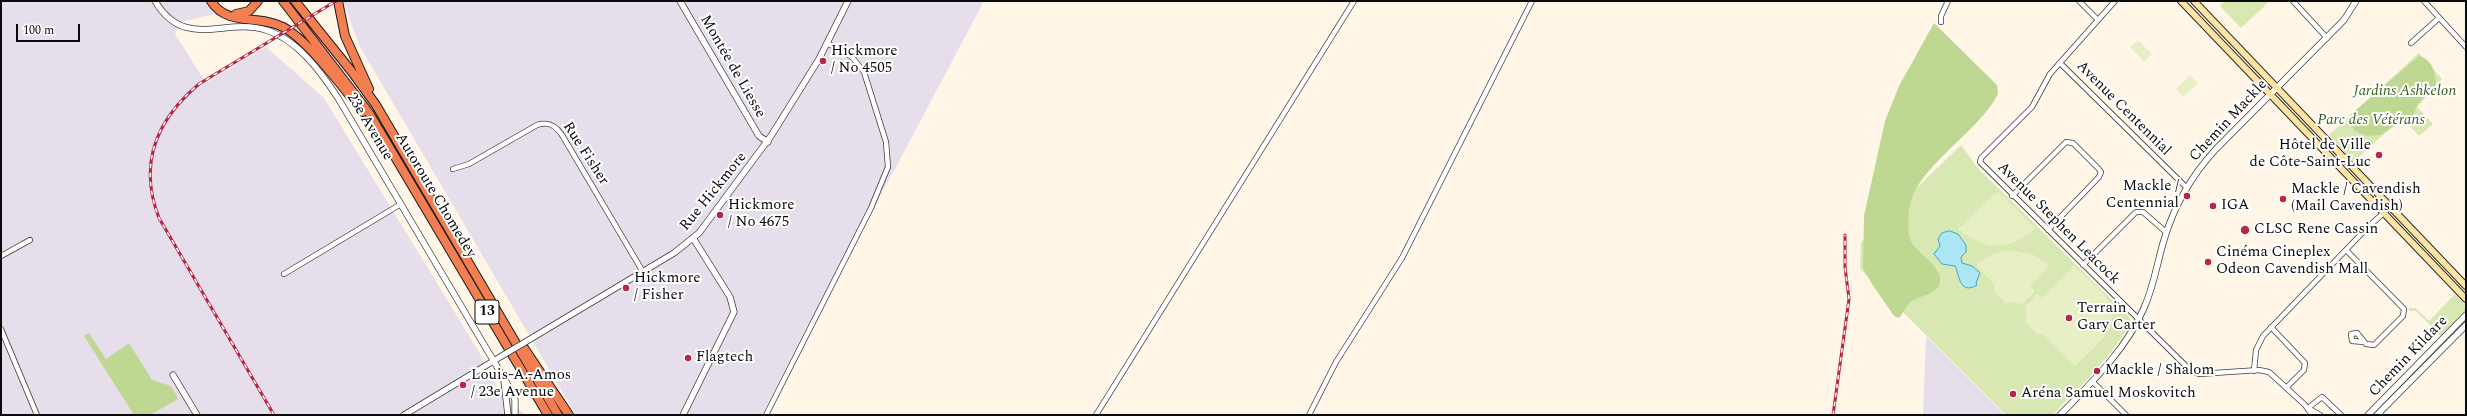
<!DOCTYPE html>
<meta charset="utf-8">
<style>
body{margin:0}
#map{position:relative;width:2467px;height:416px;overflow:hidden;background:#fff6e8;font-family:Spectral,serif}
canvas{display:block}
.frame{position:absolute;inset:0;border:2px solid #0a0a0a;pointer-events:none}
.scale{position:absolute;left:16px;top:24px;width:64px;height:18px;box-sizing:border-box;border:2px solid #0a0a0a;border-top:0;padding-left:5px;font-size:12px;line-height:14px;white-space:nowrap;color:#0a0a0a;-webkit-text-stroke:3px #fff;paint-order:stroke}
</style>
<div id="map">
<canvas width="2467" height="416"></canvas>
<div class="frame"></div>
<div class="scale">100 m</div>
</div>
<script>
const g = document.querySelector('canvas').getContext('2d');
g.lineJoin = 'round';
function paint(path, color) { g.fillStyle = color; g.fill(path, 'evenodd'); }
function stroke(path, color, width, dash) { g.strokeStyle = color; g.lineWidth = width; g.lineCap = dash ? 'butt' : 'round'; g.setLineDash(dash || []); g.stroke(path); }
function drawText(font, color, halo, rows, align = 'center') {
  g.font = font + ' Spectral,serif'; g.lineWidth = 4; g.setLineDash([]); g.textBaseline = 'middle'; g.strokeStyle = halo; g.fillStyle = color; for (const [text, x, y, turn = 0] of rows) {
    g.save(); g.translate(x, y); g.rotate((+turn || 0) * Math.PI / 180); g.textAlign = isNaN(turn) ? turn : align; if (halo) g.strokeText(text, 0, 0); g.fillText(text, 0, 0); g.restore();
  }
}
const industrial = new Path2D(`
 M1,1H206L214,14L181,22L175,34L206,83L266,47L324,98L482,357L496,386L525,415H1Z
 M343,1H984L896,167L806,329L762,415H576L359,45Z
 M1926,336L2005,415H1923Z`);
const green = new Path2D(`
 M2225,1H2270L2241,28L2220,6Z
 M2419,53L2442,79L2417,107L2433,124L2419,136L2402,118L2353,162L2329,135Z
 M1961,145L1977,167L2130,318L2131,322C2111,358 2081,385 2053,415H2006L1860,269L1861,242Z
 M2455,294L2466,305V310L2441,336L2416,311H2409V308H2416L2429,321Z`);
const forest = new Path2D(`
 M1934,23L1997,85L1998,94C1979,132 1920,164 1910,204C1908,213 1907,235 1912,243C1918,254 1949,271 1938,287C1930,297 1921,295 1912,301C1907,304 1903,313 1899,318L1894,316L1872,284L1863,268L1864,216L1885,121L1899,86Z
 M2419,56C2433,60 2434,71 2437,84L2418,104L2413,116L2398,123L2381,135L2367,136L2355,131L2348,121L2350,115Z
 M89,333L106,359L129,343L152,380L171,386L178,399L150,415H134L84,336Z`);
const pitch = new Path2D(`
 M2138,40L2152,54L2144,62L2130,47Z
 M2190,75L2198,83L2183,97L2176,89Z
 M1999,192L2035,228C2008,252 1986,251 1958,229L1994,194Z
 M2011,250L2034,255L2049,266L2030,286L2035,291L2022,304L2009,302L2006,304L1994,292V284L1976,265L1994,253Z
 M2074,266C2085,277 2102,289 2109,302C2123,327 2091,350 2075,366L2043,334H2037L2025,322L2027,320L2025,311L2027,309L2025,307L2037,294L2042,298Z`);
const water = new Path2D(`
 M1950,231L1958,234L1966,245V252L1961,257L1962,263L1972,266L1980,273L1976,283L1977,285C1959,296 1959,273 1955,266L1942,264L1934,254L1940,246L1938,239L1942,233Z`);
const minor = new Path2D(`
 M2079,1L2098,20
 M2115,1L2050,74L2032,107L1981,158L1980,162L2191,371L2199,374L2259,370L2269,372L2305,405L2312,415
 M2293,1L2327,38
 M2424,1L2466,47
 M1941,22V16L1948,1
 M2411,43L2439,18
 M2060,63L2187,188
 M453,169L469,164L537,125C549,121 556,126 562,135L643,272
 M2012,196L2066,142L2073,143L2098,168L2101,172L2099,177L2048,230
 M2346,250L2404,309L2403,316L2374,345L2366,344L2357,333L2351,334L2352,341L2364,342
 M1,256L30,240
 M2083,265L2136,212H2143L2166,232
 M284,274L401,204
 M2271,327L2305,363L2304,370L2287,387
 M1,329L37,415
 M2254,371L2256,350L2263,336L2367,228L2390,207
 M2093,382L2126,415
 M2308,408L2322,397L2341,415
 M2308,408L2320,415
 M766,415L871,208L888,167L886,142L864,72L852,57L827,43
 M1096,415L1354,1
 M1309,415L1336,362L1402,258L1532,1`);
const tertiary = new Path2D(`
 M155,1C185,51 224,17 266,30C297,39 321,72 338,98L512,392L515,400V415
 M680,1L759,136L768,142
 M527,341L674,253L699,233L771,136L819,59L848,1
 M173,375L197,415
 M504,381L508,415
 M404,415L505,354
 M683,415L734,312L730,297L693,238
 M2060,415C2093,381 2125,351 2144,308C2154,286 2157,263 2164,240C2174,206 2192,175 2216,149L2344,20L2356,1
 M2368,415L2466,315
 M2377,415L2466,325`);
const secondary = new Path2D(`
 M2181,1L2466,299
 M2194,1L2466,286`);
const motorway = new Path2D(`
 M211,1C227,27 258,14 283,27C309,41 343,88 363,112
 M283,1L369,113L548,415
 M295,1L352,72L376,105L558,415
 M338,1L345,36L369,89
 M236,14L249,11L258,1
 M524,348L569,415`);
const rail = new Path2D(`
 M274,415L159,218C138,164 156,120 199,84L336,1
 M1833,415L1849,299L1845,267V235`);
const tertiaryBridge = new Path2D(`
 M505,354L527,341`);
const markers = [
 [823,61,4,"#b82546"],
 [2379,155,4,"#b82546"],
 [2187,196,4,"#b82546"],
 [2283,199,4,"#b82546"],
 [2213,206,4,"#b82546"],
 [720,215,4,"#b82546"],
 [2245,230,5,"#b82546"],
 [2208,262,4,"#b82546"],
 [626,288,4,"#b82546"],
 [2069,318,4,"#b82546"],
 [688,358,4,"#b82546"],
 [2097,371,4,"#b82546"],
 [463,385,4,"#b82546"],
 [2013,394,4,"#b82546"]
];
const shields = [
 [487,312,24]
];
const shieldNames = [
 ["13",487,312]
];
const poiNames = [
 ["Hickmore",831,52],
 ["/ No 4505",831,69],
 ["Hôtel de Ville",2371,146,"right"],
 ["de Côte-Saint-Luc",2371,163,"right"],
 ["Mackle /",2179,187,"right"],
 ["Centennial",2179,204,"right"],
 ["Mackle / Cavendish",2291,190],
 ["(Mail Cavendish)",2291,207],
 ["Hickmore",728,206],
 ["/ No 4675",728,223],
 ["IGA",2221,206],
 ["CLSC Rene Cassin",2254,230],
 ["Cinéma Cineplex",2216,253],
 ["Odeon Cavendish Mall",2216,270],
 ["Hickmore",634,279],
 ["/ Fisher",634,296],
 ["Terrain",2077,309],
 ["Gary Carter",2077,326],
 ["Flagtech",696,358],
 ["Mackle / Shalom",2105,371],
 ["Louis-A.-Amos",471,376],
 ["/ 23e Avenue",471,393],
 ["Aréna Samuel Moskovitch",2021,394]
];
const streetNames = [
 ["Montée de Liesse",732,67,60],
 ["Avenue Centennial",2123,109,45],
 ["Chemin Mackle",2229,121,-47],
 ["23e Avenue",369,127,59],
 ["Rue Fisher",585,154,57],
 ["Rue Hickmore",714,192,-51],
 ["Autoroute Chomedey",435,196,59],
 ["Avenue Stephen Leacock",2058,224,45],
 ["Chemin Kildare",2409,357,-46]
];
const parkNames = [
 ["Jardins Ashkelon",2405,92],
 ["Parc des Vétérans",2371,121]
];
paint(industrial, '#e6deea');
paint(green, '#d8e8b3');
paint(forest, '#bed892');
paint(pitch, '#e8efc5');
paint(water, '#ade7f5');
stroke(water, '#35aacb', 1);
stroke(minor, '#3d3d3d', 6);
stroke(tertiary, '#3d3d3d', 7);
stroke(secondary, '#2c2c2c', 8);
stroke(motorway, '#1b1b1b', 10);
stroke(minor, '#fff', 4.5);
stroke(tertiary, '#fff', 5.5);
stroke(secondary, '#fee4a3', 6);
stroke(motorway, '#f37e51', 8);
stroke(rail, '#b82546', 3);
stroke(rail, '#fff', 1.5, [4.5]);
stroke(tertiaryBridge, '#3d3d3d', 7, []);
stroke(tertiaryBridge, '#fff', 5.5);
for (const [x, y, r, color] of markers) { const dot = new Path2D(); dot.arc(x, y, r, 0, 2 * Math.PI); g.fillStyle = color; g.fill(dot); stroke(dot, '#fff', 1.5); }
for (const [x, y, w] of shields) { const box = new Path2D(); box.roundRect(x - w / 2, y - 12, w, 24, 3); g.fillStyle = '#fff'; g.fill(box); stroke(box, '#0a0a0a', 1); }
drawText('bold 14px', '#0a0a0a', null, shieldNames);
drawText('15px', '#0a0a0a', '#fff', poiNames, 'left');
drawText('15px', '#0a0a0a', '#fff', streetNames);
drawText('italic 15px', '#36601c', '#fff', parkNames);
</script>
